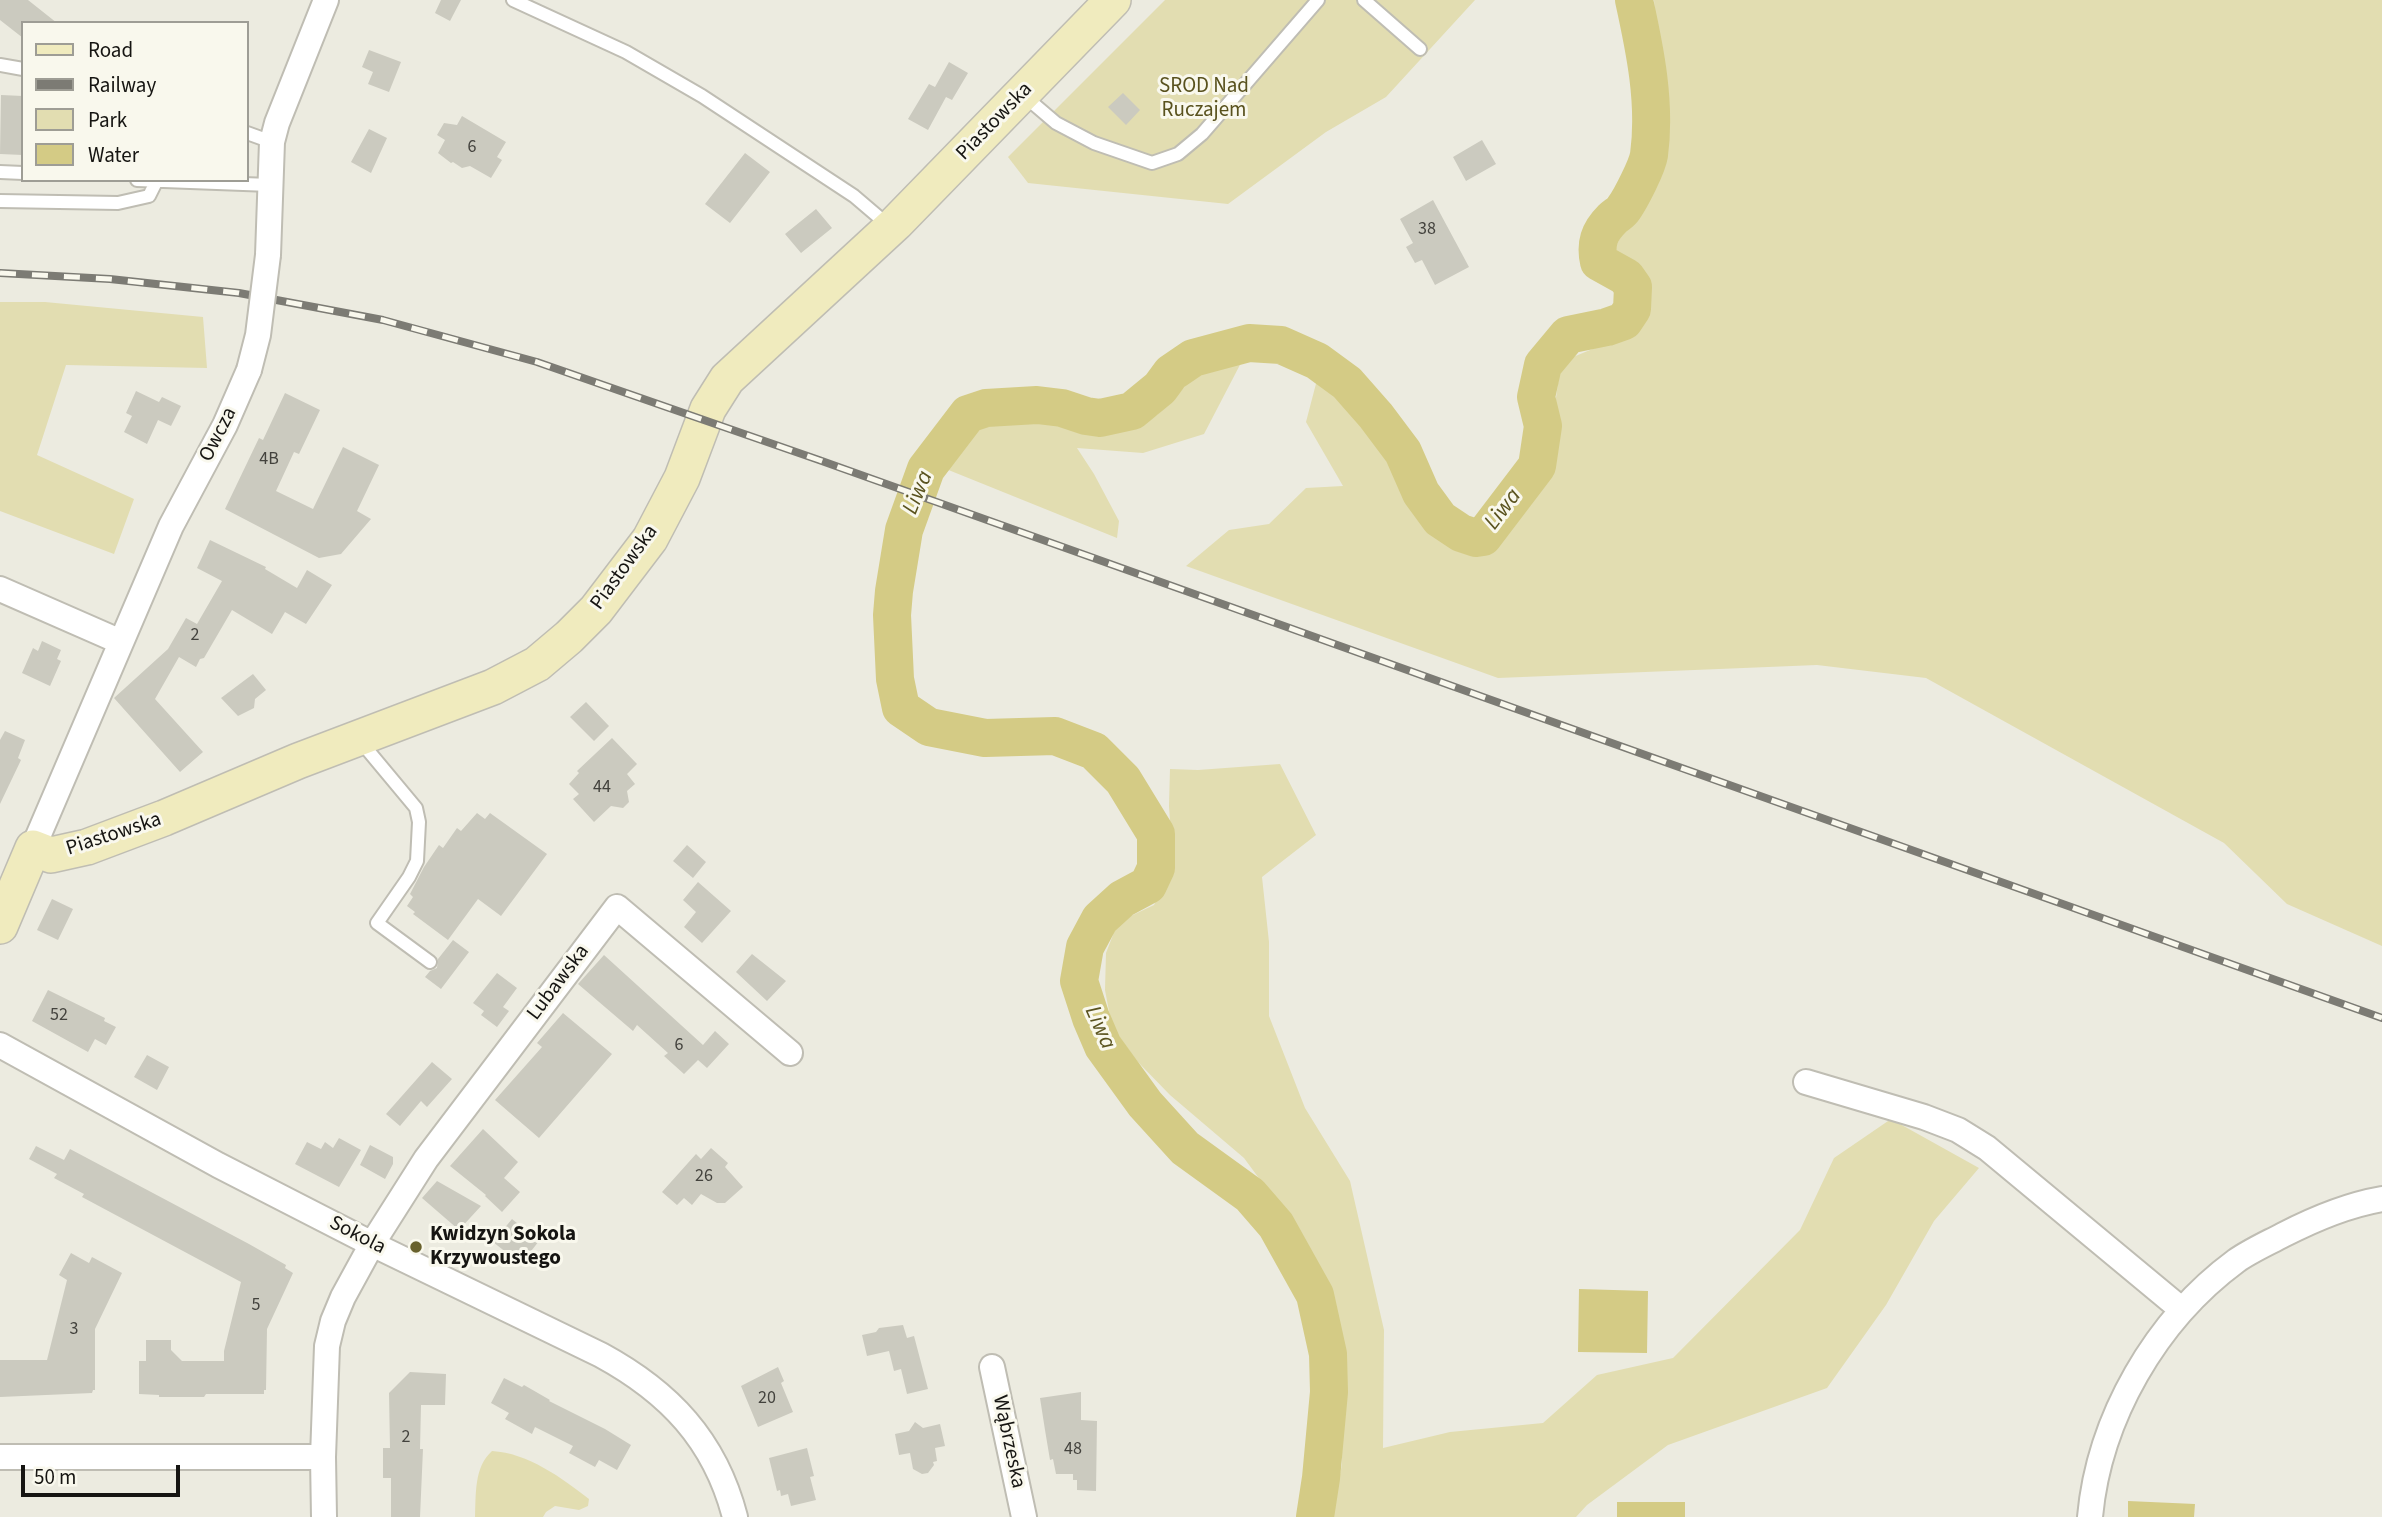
<!DOCTYPE html>
<meta charset="utf-8">
<style>
body{margin:0}
#map{position:relative;width:2382px;height:1517px;overflow:hidden;background:#ecebe0;font-family:"Source Sans 3",sans-serif}
canvas{display:block}
.legend{position:absolute;left:21px;top:21px;width:228px;height:161px;box-sizing:border-box;background:#f9f8ed;border:2px solid #9e9d95;margin:0;padding:9px 12px;list-style:none;font-size:21px;color:#161512}
.legend li{display:flex;align-items:center;gap:14px;height:35px}
.legend b{width:35px;border:2px solid #9e9d95}
.scale{position:absolute;left:21px;top:1465px;width:159px;height:32px;box-sizing:border-box;border:4px solid #161512;border-top:0;padding-left:9px;font-size:21px;line-height:24px;white-space:nowrap;color:#161512;-webkit-text-stroke:5px #f9f8ed;paint-order:stroke}
</style>
<div id="map">
<canvas width="2382" height="1517"></canvas>
<ul class="legend">
<li><b style="height:9px;background:#f0ebbe"></b>Road</li>
<li><b style="height:9px;background:#7c7b74"></b>Railway</li>
<li><b style="height:19px;background:#e2ddb1"></b>Park</li>
<li><b style="height:19px;background:#d4cb85"></b>Water</li>
</ul>
<div class="scale">50 m</div>
</div>
<script>
const g = document.querySelector('canvas').getContext('2d');
g.lineJoin = 'round';
function paint(path, color) { g.fillStyle = color; g.fill(path, 'evenodd'); }
function stroke(path, color, width, dash) { g.strokeStyle = color; g.lineWidth = width; g.lineCap = dash ? 'butt' : 'round'; g.setLineDash(dash || []); g.stroke(path); }
function drawText(font, color, halo, rows, align = 'center') {
  g.font = font + ' "Source Sans 3",sans-serif'; g.lineWidth = 6; g.setLineDash([]); g.textBaseline = 'middle'; g.strokeStyle = halo; g.fillStyle = color; for (const [text, x, y, turn = 0] of rows) {
    g.save(); g.translate(x, y); g.rotate((+turn || 0) * Math.PI / 180); g.textAlign = isNaN(turn) ? turn : align; if (halo) g.strokeText(text, 0, 0); g.fillText(text, 0, 0); g.restore();
  }
}
const green = new Path2D(`
 M1165,0H1475L1386,97L1326,132L1228,204L1028,183L1008,157Z
 M1654,0H2382V946L2287,904L2224,843L1926,678L1817,665L1498,678L1186,566L1229,530L1269,524L1306,488L1343,486L1306,422L1318,376L1386,448L1415,515L1469,549L1496,546L1546,469L1561,362L1636,331L1647,281L1611,256L1622,234L1666,159Z
 M0,302H45L203,317L207,368L66,365L37,455L134,499L114,554L0,511Z
 M1243,359L1204,434L1143,453L1077,448L1094,474L1119,521L1117,538L946,469L977,428L1050,416L1103,429L1157,415L1202,369Z
 M1280,764L1316,835L1262,877L1269,942V1016L1305,1108L1350,1181L1384,1330L1383,1448L1450,1432L1543,1423L1597,1375L1673,1358L1800,1230L1834,1158L1891,1119L1979,1168L1934,1221L1886,1305L1827,1388L1668,1445L1587,1505L1576,1517H1332L1342,1464V1369L1330,1310L1312,1259L1272,1196L1244,1158L1170,1095L1137,1061L1112,1027L1105,990L1106,953L1118,922L1154,905L1173,865L1169,806L1170,769L1198,770Z
 M492,1451C528,1453 562,1478 589,1499L588,1506L579,1510L555,1506L546,1512L543,1517H475C476,1494 474,1467 492,1451Z`);
const water = new Path2D(`
 M1579,1289L1648,1291L1647,1353L1578,1352Z
 M2128,1501L2195,1504L2194,1517H2128Z
 M1617,1502H1685V1517H1617Z`);
const river = new Path2D(`
 M1315,1517L1321,1478L1329,1392L1328,1354L1315,1295L1276,1225L1250,1195L1185,1148L1145,1104L1103,1046L1091,1018L1079,981L1085,947L1100,919L1122,899L1148,885L1156,868V834L1123,780L1094,751L1055,736L985,738L929,727L901,708L895,679L892,615L894,591L904,530L926,469L968,414L986,408L1037,405L1062,408L1086,416L1100,418L1132,411L1160,388L1171,373L1193,358L1249,343L1281,345L1317,361L1347,383L1376,416L1403,452L1421,493L1440,519L1461,533L1476,538L1483,537L1537,466L1543,426L1536,397L1543,365L1568,335L1607,327L1624,321L1632,309L1633,287L1626,277L1599,262C1595,244 1599,232 1612,219C1616,215 1621,213 1624,208C1631,198 1647,167 1649,155C1656,103 1645,50 1634,0`);
const building = new Path2D(`
 M0,0H28L57,23H23V38L0,20Z
 M441,0H461L450,21L435,13Z
 M369,50L401,62L389,92L368,84L373,72L362,67Z
 M949,62L968,73L952,100L946,97L928,130L908,119L929,84L935,87Z
 M1123,93L1140,110L1126,125L1108,107Z
 M1,95L23,96V155L0,154Z
 M462,116L506,142L497,157L502,160L491,178L470,166L462,168L453,162L451,163L438,153L445,140L437,135L444,123L457,125Z
 M369,129L387,138L371,173L351,162Z
 M1482,140L1496,164L1466,181L1453,157Z
 M745,153L770,172L730,223L705,204Z
 M1433,200L1469,267L1435,285L1422,260L1415,263L1406,247L1413,243L1400,219Z
 M816,209L832,228L801,253L785,234Z
 M136,391L159,402L162,397L181,406L171,426L158,420L147,444L124,432L132,416L126,413Z
 M285,393L320,410L299,454L294,452L276,491L313,509L343,447L379,465L357,511L371,519L341,554L319,558L225,509L259,438L263,440Z
 M210,540L266,567L265,569L297,588L307,570L332,585L306,624L285,612L272,634L232,610L204,658L200,659L196,667L179,657L155,699L203,752L180,772L114,698L168,649L186,618L197,624L222,581L197,568Z
 M42,641L61,650L57,659L61,661L50,686L22,673L33,648L38,651Z
 M253,674L266,690L255,699L254,708L238,716L221,698Z
 M586,702L609,726L594,741L570,717Z
 M5,731L25,740L18,758L21,760L0,804V740Z
 M612,738L637,764L627,774L635,784L627,791L629,802L623,808L611,806L594,822L573,799L579,794L569,784L579,773L577,771Z
 M477,813L485,819L490,813L547,854L501,916L478,899L448,940L413,914L415,912L407,906L413,897L410,894L424,867L439,845L443,848L457,828L461,831Z
 M687,845L706,862L693,878L673,861Z
 M698,882L731,911L702,943L684,927L696,912L683,900Z
 M52,899L73,909L58,940L37,930Z
 M453,940L469,952L441,989L425,977L430,971L437,968L438,959Z
 M752,954L786,981L767,1001L736,972Z
 M604,955L703,1045L715,1031L729,1044L707,1068L698,1060L684,1074L664,1056L668,1053L637,1025L633,1031L578,984Z
 M497,973L517,988L503,1007L509,1011L497,1027L481,1015L484,1011L473,1003Z
 M48,990L105,1018L104,1021L116,1027L106,1045L95,1039L88,1052L32,1021Z
 M563,1013L612,1054L539,1138L495,1100L542,1047L537,1043Z
 M147,1055L169,1067L157,1090L134,1077Z
 M432,1062L452,1079L427,1107L421,1101L400,1126L386,1114Z
 M483,1129L518,1162L504,1178L520,1192L502,1212L485,1196L486,1195L450,1166Z
 M339,1138L361,1150L339,1187L295,1164L307,1142L321,1149L325,1142L333,1148Z
 M370,1145L393,1157V1164L385,1179L360,1165Z
 M36,1146L64,1160L70,1149L249,1244L286,1265L285,1268L293,1273L267,1329L266,1390H264V1394H206L204,1397H159V1395L139,1394V1361H146V1340H171V1350L182,1361H224V1351L241,1282L82,1197L84,1194L54,1178L57,1174L29,1159Z
 M711,1148L728,1163L725,1167L743,1187L725,1203H717L701,1194L692,1205L684,1198L677,1205L662,1192L696,1154L701,1159Z
 M437,1181L481,1206L459,1230L422,1198Z
 M512,1219L539,1241L521,1264L493,1242Z
 M71,1253L89,1263L92,1257L122,1273L95,1329V1390H93L92,1393L0,1397V1360H47L67,1280L59,1275Z
 M903,1325L907,1338L914,1336L928,1389L907,1394L901,1369L894,1371L889,1351L867,1356L862,1335L876,1332L879,1328Z
 M778,1367L784,1381L781,1383L793,1412L758,1427L741,1386Z
 M410,1372L446,1374L445,1405H421L420,1449H423L420,1517H391V1478H383V1448H390L389,1393Z
 M504,1378L522,1387L524,1385L550,1400L549,1401L605,1429L631,1445L617,1470L599,1460L595,1467L569,1453L573,1446L535,1427L532,1434L505,1419L509,1413L491,1403Z
 M1081,1392V1420L1097,1421L1096,1491L1077,1490V1480H1073V1474H1056L1053,1459L1050,1460L1045,1430L1040,1398Z
 M915,1422L923,1428L940,1424L945,1446L935,1448L937,1461L933,1462L934,1465L928,1473L922,1474L913,1469L910,1453L899,1455L895,1434L909,1431Z
 M807,1448L814,1476L810,1477L816,1500L791,1506L788,1494L781,1496L780,1490L777,1491L769,1458Z`);
const lane = new Path2D(`
 M513,0L626,52L702,96L854,196L888,225
 M1364,0L1420,49
 M0,65L23,69
 M1022,94L1056,123L1094,143L1152,163L1178,154L1202,134L1318,0
 M247,133L272,142
 M0,172L23,173
 M137,180L270,185
 M0,201L118,203L149,196L157,180
 M361,742L416,808L419,822L417,861L409,877L377,923L430,962`);
const street = new Path2D(`
 M268,255L272,142L277,123L326,0
 M0,589L121,642
 M33,848L171,526L225,425L249,370
 M0,1045L218,1165L372,1244L601,1355C669,1392 715,1440 735,1517
 M1806,1082L1924,1117L1958,1130L1987,1148L2181,1309
 M992,1367L1024,1517
 M0,1457H323
 M324,1517L323,1457L327,1346L333,1321L343,1297L372,1244L426,1159L617,907L790,1053
 M2090,1517C2099,1418 2156,1320 2236,1261C2250,1251 2268,1243 2283,1235C2314,1219 2347,1205 2382,1199`);
const secondary = new Path2D(`
 M0,926L33,848L51,855L87,847L164,818L298,761L493,687L537,664L569,637L596,610L650,539L682,478L708,409L727,379L896,223L1113,0`);
const rail = new Path2D(`
 M0,273L110,279L239,293L383,320L537,362L819,460L2382,1018`);
const streetBridge = new Path2D(`
 M249,370L258,335L268,255`);
const markers = [
 [416,1247,7,"#68612d"]
];
const numberNames = [
 ["6",472,148],
 ["38",1427,230],
 ["4B",269,460],
 ["2",195,636],
 ["44",602,788],
 ["52",59,1016],
 ["6",679,1046],
 ["26",704,1177],
 ["5",256,1306],
 ["3",74,1330],
 ["20",767,1399],
 ["2",406,1438],
 ["48",1073,1450]
];
const parkNames = [
 ["SROD Nad",1204,87],
 ["Ruczajem",1204,111]
];
const streetNames = [
 ["Piastowska",995,122,-46],
 ["Owcza",219,435,-63],
 ["Piastowska",625,568,-54],
 ["Piastowska",114,835,-18],
 ["Lubawska",559,983,-53],
 ["Sokola",357,1236,27],
 ["Wąbrzeska",1008,1442,78]
];
const poiNames = [
 ["Kwidzyn Sokola",430,1235],
 ["Krzywoustego",430,1259]
];
const waterNames = [
 ["Liwa",919,493,-68],
 ["Liwa",1504,510,-53],
 ["Liwa",1099,1028,66]
];
paint(green, '#e2ddb1');
paint(water, '#d4cb85');
stroke(river, '#d4cb85', 38);
paint(building, '#cbcabf');
stroke(lane, '#bfbdb3', 16);
stroke(street, '#bfbdb3', 28);
stroke(secondary, '#bfbdb3', 38);
stroke(lane, '#fff', 12);
stroke(street, '#fff', 24);
stroke(secondary, '#f0ebbe', 35);
stroke(rail, '#7c7b74', 8);
stroke(rail, '#f9f8ed', 5, [16]);
stroke(streetBridge, '#bfbdb3', 28, []);
stroke(streetBridge, '#fff', 24);
for (const [x, y, r, color] of markers) { const dot = new Path2D(); dot.arc(x, y, r, 0, 2 * Math.PI); g.fillStyle = color; g.fill(dot); stroke(dot, '#f9f8ed', 2.5); }
drawText('18px', '#43423d', null, numberNames);
drawText('21px', '#59521e', '#f9f8ed', parkNames);
drawText('21px', '#161512', '#f9f8ed', streetNames);
drawText('bold 21px', '#161512', '#f9f8ed', poiNames, 'left');
drawText('italic 23px', '#5a531f', '#f9f8ed', waterNames);
</script>
